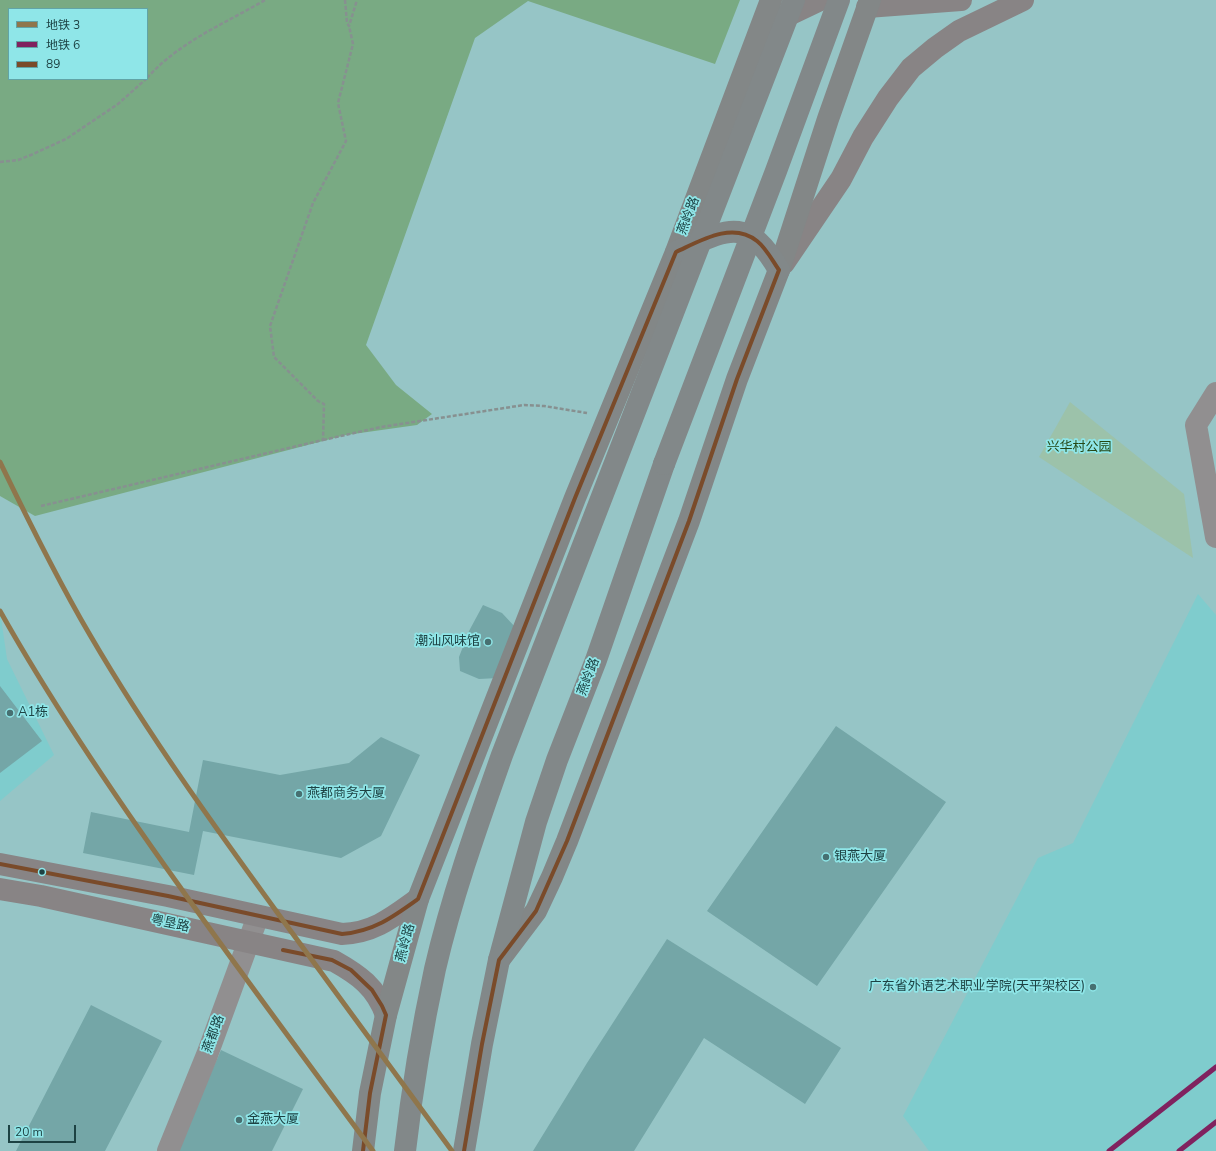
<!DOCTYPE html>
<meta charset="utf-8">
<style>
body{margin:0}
#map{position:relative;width:1216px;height:1151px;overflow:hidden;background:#96c5c6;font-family:"Nunito Sans","Noto Sans SC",sans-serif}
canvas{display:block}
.legend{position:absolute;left:8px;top:8px;width:140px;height:72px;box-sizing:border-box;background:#8fe6e8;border:1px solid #61a4a6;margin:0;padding:5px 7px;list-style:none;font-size:12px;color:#1d4243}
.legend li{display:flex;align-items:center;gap:8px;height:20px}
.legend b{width:20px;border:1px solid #61a4a6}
.scale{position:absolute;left:8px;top:1125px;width:68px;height:18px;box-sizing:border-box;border:2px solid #1d4243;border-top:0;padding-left:5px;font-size:12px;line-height:14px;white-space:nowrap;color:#1d4243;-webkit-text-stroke:3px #8fe6e8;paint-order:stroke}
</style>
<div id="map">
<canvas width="1216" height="1151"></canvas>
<ul class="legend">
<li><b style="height:5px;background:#8f764c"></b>地铁 3</li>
<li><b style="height:5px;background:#80225f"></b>地铁 6</li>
<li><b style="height:5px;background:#7a4b2a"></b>89</li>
</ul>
<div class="scale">20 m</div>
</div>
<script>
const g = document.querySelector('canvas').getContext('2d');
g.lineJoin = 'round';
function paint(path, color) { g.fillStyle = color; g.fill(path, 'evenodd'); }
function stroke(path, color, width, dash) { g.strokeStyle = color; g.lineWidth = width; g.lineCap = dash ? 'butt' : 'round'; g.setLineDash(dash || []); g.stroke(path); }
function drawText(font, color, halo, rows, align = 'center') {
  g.font = font + ' "Nunito Sans","Noto Sans SC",sans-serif'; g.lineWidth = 3.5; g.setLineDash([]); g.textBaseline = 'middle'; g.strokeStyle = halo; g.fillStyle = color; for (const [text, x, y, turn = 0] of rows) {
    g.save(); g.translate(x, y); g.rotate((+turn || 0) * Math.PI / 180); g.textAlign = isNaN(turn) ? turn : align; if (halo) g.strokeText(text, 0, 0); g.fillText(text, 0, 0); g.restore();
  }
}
const built = new Path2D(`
 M1198,594L1216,615V1151H929L903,1116L1038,858L1073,843Z
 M0,611L7,659L54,755L0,801Z`);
const green = new Path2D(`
 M1070,402L1184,494L1193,558L1039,457Z`);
const forest = new Path2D(`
 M0,0H740L715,64L528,1L475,38L366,345L396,385L432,414L417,425L346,435L35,516L0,496ZM9,9H147V79H9Z`);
const building = new Path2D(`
 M483,605L502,613L516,628L498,678L479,679L460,671L459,657L469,631Z
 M0,686L42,741L0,773Z
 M836,726L946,802L817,986L707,911Z
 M381,737L420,755L381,836L341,858L203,831L194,875L83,853L91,812L189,832L203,760L280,775L349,763Z
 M667,939L841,1048L805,1104L704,1038L634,1151H533L587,1063Z
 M91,1005L162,1041L105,1151H16Z
 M221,1050L303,1089L272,1151H177Z`);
const path = new Path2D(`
 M345,0L347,23L349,26L357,0
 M147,78C179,42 224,24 265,0
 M0,162L18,160L31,155L66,139L118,104L146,79
 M323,440L381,427L524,405L544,406L587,413
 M41,506L323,440L324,404L318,401L274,357L270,326L313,203L346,141L338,103L353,44L349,26`);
const minor = new Path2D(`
 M1216,393L1196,425L1216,537
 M168,1151L207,1055L258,916`);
const secondary = new Path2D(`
 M867,7L961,0
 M776,21L820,0
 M784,263L841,179L863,137L888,98L911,68L935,48L959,31L1023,0
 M0,864L168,896L342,934C374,933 393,917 418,899
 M0,889L41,896L334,961C359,975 376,987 386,1015`);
const primary = new Path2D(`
 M499,960L536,911L552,877L567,841L689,521L737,379L779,270L828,119L870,0
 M363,1151L370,1093L386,1015L418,899L575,498L676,252L771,0`);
const trunk = new Path2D(`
 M676,252C726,230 747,214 779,270
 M464,1151L482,1044L499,960L536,822L557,760L596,660L664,464`);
const trunkBridge = new Path2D(`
 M664,464L776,171L839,0
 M405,1151C412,1090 422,1029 435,969C452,896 477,826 502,755L794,0`);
const bus1 = new Path2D(`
 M0,864L168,896L342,934C374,931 393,917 418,899L575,498L676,252C700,241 732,221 757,241C766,248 772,260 779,270L737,379L689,521L567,841L536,911L499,960L482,1044L464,1151
 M283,950L332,960L351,970L372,990L382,1006L386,1015L370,1093L363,1151`);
const metro1 = new Path2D(`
 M0,462C28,520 57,579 90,635C150,738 220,834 290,930C344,1004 398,1077 452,1151
 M0,611C54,707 116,798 180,887C243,976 308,1063 373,1151`);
const metro2 = new Path2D(`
 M1109,1151L1216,1067
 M1179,1151L1216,1122`);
const markers = [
 [488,642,4,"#477071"],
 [10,713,4,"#477071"],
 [299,794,4,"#477071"],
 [826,857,4,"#477071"],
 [42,872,3.5,"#1d4243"],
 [1093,987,4,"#477071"],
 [239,1120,4,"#477071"]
];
const streetNames = [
 ["燕岭路",689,216,-69],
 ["燕岭路",589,677,-69],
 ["粤垦路",170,924,12],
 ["燕岭路",406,943,-75],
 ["燕都路",214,1034,-70]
];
const parkNames = [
 ["兴华村公园",1079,448]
];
const poiNames = [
 ["潮汕风味馆",480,642,"right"],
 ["A1栋",18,713],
 ["燕都商务大厦",307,794],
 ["银燕大厦",834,857],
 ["广东省外语艺术职业学院(天平架校区)",1085,987,"right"],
 ["金燕大厦",247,1120]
];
paint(built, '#7fcccd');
paint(green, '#9cc2aa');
paint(forest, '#79aa83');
paint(building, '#74a6a7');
stroke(path, '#879090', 2.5, [4, 2]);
stroke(minor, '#918f90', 22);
stroke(secondary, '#888485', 22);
stroke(primary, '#838787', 22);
stroke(trunk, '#828889', 22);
stroke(trunkBridge, '#828889', 22);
stroke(bus1, '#7a4b2a', 4);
stroke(metro1, '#8f764c', 5);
stroke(metro2, '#80225f', 5);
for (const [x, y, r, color] of markers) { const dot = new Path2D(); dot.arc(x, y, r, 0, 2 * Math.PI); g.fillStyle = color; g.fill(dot); stroke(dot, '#8fe6e8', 1.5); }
drawText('13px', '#1d4243', '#8fe6e8', streetNames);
drawText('13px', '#254715', '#8fe6e8', parkNames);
drawText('13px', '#1d4243', '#8fe6e8', poiNames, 'left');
</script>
